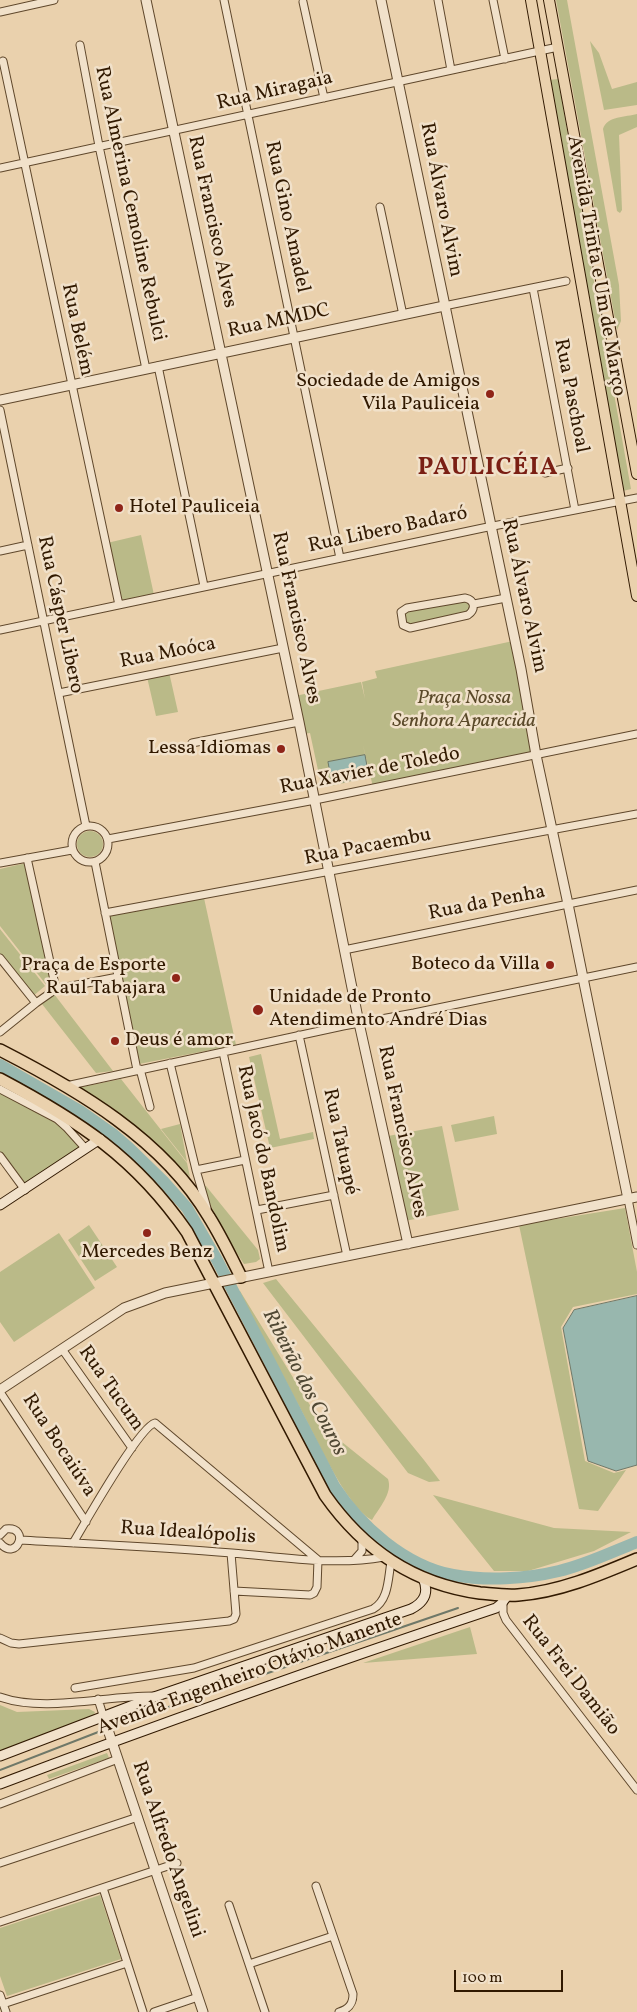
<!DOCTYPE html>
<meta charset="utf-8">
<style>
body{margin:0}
#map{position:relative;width:637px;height:2012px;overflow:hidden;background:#ead1ad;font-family:Vollkorn,serif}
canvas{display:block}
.scale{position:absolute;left:454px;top:1970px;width:109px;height:22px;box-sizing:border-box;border:2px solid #311900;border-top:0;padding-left:6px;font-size:15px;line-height:18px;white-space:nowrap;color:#311900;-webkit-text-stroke:4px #f1e1ca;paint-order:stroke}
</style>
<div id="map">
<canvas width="637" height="2012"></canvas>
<div class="scale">100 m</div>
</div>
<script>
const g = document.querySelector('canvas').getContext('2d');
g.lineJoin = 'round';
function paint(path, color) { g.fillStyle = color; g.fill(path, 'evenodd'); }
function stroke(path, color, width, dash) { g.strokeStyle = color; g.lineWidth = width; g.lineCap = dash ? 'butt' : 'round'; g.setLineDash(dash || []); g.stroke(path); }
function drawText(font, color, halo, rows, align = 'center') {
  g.font = font + ' Vollkorn,serif'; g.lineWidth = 5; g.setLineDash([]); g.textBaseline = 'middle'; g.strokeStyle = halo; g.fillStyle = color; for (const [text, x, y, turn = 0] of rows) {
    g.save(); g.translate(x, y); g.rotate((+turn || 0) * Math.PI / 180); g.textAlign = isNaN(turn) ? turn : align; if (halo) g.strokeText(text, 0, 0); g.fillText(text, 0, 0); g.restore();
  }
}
const green = new Path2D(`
 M556,0H567L619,285L621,321L617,330Z
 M590,41L599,53L612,89L637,82V105L604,110Z
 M558,79L631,489L623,491L549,80Z
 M637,114V127L619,135L622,210L620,213L617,211L603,129C607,116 626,117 637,114Z
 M141,535L154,595L120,602L107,543Z
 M469,598L472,611L405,625L402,613Z
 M513,641L535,753L373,787L363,745L370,777L331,786L330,782L321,784L310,733L303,734L295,696L361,682L365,699L362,682L377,678L375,671Z
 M169,672L178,712L156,716L147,677Z
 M77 844a13 13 0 1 1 26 0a13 13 0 1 1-26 0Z
 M26,863L53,983L48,987L0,926V869Z
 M204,898L236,1045L139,1064L109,915Z
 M0,929L45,986L33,996L0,955Z
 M54,994L113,1071L96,1073L42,1004Z
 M261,1054L280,1139L313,1132L314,1139L270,1148L249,1057Z
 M121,1079L187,1163L190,1177L122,1115L77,1088Z
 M0,1092L66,1129L83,1148L25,1187L0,1153Z
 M494,1116L497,1134L455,1142L451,1125Z
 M180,1124L187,1162L161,1129Z
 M442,1126L459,1210L405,1221L388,1136Z
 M202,1186H206L258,1250L260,1259L256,1262L244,1264C227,1239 214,1214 202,1186Z
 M625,1208L637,1272V1294L573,1307L561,1327L585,1461L614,1473L626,1470L598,1511L579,1509L519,1225Z
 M89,1225L117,1267L95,1281L68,1240Z
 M59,1233L95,1288L14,1342L0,1322V1272Z
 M276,1279L424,1460L440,1481L429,1482L408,1473L263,1283Z
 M240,1291L316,1415L337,1438L388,1479C393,1493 379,1508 372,1520C346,1507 315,1435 300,1408C280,1369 258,1331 236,1293Z
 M433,1495L554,1528L631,1532L594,1551L528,1571H494Z
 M470,1627L477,1654L363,1663Z
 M0,1705L17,1712L89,1709L95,1712L93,1717L0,1751Z
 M107,1753L109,1758L49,1779L47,1775Z
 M100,1895L121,1959L7,1996L0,1976V1928Z`);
const water = new Path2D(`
 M365,755L369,777L332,784L328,762Z
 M637,1296V1465L616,1471L588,1461L563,1328L574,1310Z`);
const stream = new Path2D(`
 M110,1727L458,1608
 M0,1770L106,1729`);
const river = new Path2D(`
 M0,1065L80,1111L114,1135L129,1148L163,1181L187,1208L217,1260L334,1486C360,1526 405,1566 453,1575C486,1581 526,1579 559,1571C585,1565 612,1552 637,1542`);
const minor = new Path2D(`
 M224,0L340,558
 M438,0L451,70
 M493,0L505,59
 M303,2L324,98
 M0,12L54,0
 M80,45L99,146L146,369
 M3,61L119,605
 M0,168L558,47
 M380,207L403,315
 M533,288L575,510
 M444,306L566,281
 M158,366L204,586
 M0,410L86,826
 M545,473L568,468
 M0,551L28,545
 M465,598C475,600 476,609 468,615L410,628L403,625L401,612L407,608Z
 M474,604L506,598
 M0,630L483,528L637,498
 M59,693L283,648
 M192,743L299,722
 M72 844a18 18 0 1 1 36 0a18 18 0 1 1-36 0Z
 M108,839L315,800L637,734
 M27,858L56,989
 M95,862L137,1070
 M0,863L72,850
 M105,913L637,814
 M344,950L637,890
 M0,958L36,1003
 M0,1032L36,1003L56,989L118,977
 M299,1035L347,1256
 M223,1052L269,1272
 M170,1063L196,1170L207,1208
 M140,1069L150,1107
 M66,1086L343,1026L414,1013L637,967
 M0,1089L57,1119L67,1128L85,1148
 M0,1156L25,1190
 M196,1170L245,1160
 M628,1199L637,1245
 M257,1210L334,1195
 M62,1349L132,1448
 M0,1392L86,1522
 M0,1535L6,1529C31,1526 17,1563 0,1543
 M20,1540C90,1544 161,1547 232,1553C282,1557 334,1566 384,1557
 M73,1543C85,1523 139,1427 155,1423L318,1560L317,1587L314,1593L310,1595L234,1591
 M354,1560L362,1551V1539
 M503,1603V1613L506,1620L637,1790
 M0,1638L11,1643L19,1644L229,1621L234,1619L236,1614L231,1553
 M75,1688L194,1668L373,1609C389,1600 388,1578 391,1562
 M0,1697C45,1713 107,1695 156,1696
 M98,1699L103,1715
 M0,1804L118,1759
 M0,1863L138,1817
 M316,1886L353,1994C353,2004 349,2009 339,2012
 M103,1888L143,2012
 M229,1905L265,2012
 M0,1922L177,1863
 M249,1964L333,1936
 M0,1995L6,2012
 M3,2004L127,1963
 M154,2012L198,1997`);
const tertiary = new Path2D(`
 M146,0L299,722L359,1023L408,1244
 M381,0L521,669L536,755L568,904L628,1199
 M0,400L444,306
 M0,1390L124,1308L165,1293L637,1197
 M103,1715L203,2012`);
const secondary = new Path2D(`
 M0,1205L100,1139
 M0,1756L157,1696L411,1609C425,1602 429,1592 423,1578
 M0,1784C164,1722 329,1664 496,1608L501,1604L508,1595`);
const primary = new Path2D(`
 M531,0L637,596
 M549,0L637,474`);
const trunk = new Path2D(`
 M0,1050C78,1090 163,1139 209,1217C221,1236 231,1257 241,1277
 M0,1079C79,1121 135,1157 187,1232L325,1495C363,1549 412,1584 480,1593C492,1594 505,1596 518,1595C559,1592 599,1575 637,1559`);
const markers = [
 [490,394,5,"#8f2418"],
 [119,508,5,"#8f2418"],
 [281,749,5,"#8f2418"],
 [550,965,5,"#8f2418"],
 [176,978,5,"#8f2418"],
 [258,1010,6,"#8f2418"],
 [115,1041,5,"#8f2418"],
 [147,1233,5,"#8f2418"]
];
const streetNames = [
 ["Rua Miragaia",275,92,-13],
 ["Rua Álvaro Alvim",440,200,79],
 ["Rua Almerina Cemoline Rebulci",129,204,78],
 ["Rua Gino Amadel",286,217,78],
 ["Rua Francisco Alves",211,222,78],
 ["Avenida Trinta e Um de Março",595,266,80],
 ["Rua MMDC",279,322,-12],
 ["Rua Belém",76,330,78],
 ["Rua Paschoal",570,396,79],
 ["Rua Libero Badaró",388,531,-12],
 ["Rua Álvaro Alvim",523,596,78],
 ["Rua Cásper Libero",59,615,78],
 ["Rua Francisco Alves",295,618,78],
 ["Rua Moóca",168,654,-11],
 ["Rua Xavier de Toledo",370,772,-11],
 ["Rua Pacaembu",368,848,-11],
 ["Rua da Penha",487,904,-11],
 ["Rua Francisco Alves",401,1132,78],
 ["Rua Tatuapé",339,1142,78],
 ["Rua Jacó do Bandolim",262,1159,78],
 ["Rua Tucum",110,1389,55],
 ["Rua Bocaiúva",58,1446,57],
 ["Rua Idealópolis",188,1534,4],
 ["Avenida Engenheiro Otávio Manente",250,1675,-20],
 ["Rua Frei Damião",570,1676,52],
 ["Rua Alfredo Angelini",167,1850,71]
];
const poiNames = [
 ["Sociedade de Amigos",480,382],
 ["Vila Pauliceia",480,405],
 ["Hotel Pauliceia",129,508,"left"],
 ["Lessa Idiomas",271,749],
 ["Boteco da Villa",540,965],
 ["Praça de Esporte",166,966],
 ["Raul Tabajara",166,989],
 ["Unidade de Pronto",269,998,"left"],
 ["Atendimento André Dias",269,1021,"left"],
 ["Deus é amor",125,1041,"left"],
 ["Mercedes Benz",147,1253,"center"]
];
const parkNames = [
 ["Praça Nossa",464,699],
 ["Senhora Aparecida",464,722]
];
const waterNames = [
 ["Ribeirão dos Couros",303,1383,63]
];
const districtNames = [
 ["PAULICÉIA",488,469]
];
paint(green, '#baba88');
paint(water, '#98b7ae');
stroke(water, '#6f7868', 1);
stroke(stream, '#6f7868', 2);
stroke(river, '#98b7ae', 12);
stroke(minor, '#5f472b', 9);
stroke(tertiary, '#5f472b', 11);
stroke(secondary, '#311900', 11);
stroke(primary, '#311900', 12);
stroke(trunk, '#311900', 14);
stroke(minor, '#f1e1ca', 7);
stroke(tertiary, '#f1e1ca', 9);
stroke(secondary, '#f1e1ca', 9);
stroke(primary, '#ead1ad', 10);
stroke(trunk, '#ead1ad', 11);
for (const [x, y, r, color] of markers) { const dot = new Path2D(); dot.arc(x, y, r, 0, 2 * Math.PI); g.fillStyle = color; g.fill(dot); stroke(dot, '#f1e1ca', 2); }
drawText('20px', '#311900', '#f1e1ca', streetNames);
drawText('20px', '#311900', '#f1e1ca', poiNames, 'right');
drawText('italic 20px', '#5a4929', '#f1e1ca', parkNames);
drawText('italic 21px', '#504834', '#f1e1ca', waterNames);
g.letterSpacing = '1px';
drawText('bold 25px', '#7a1f14', '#f1e1ca', districtNames);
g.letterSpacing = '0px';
</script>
